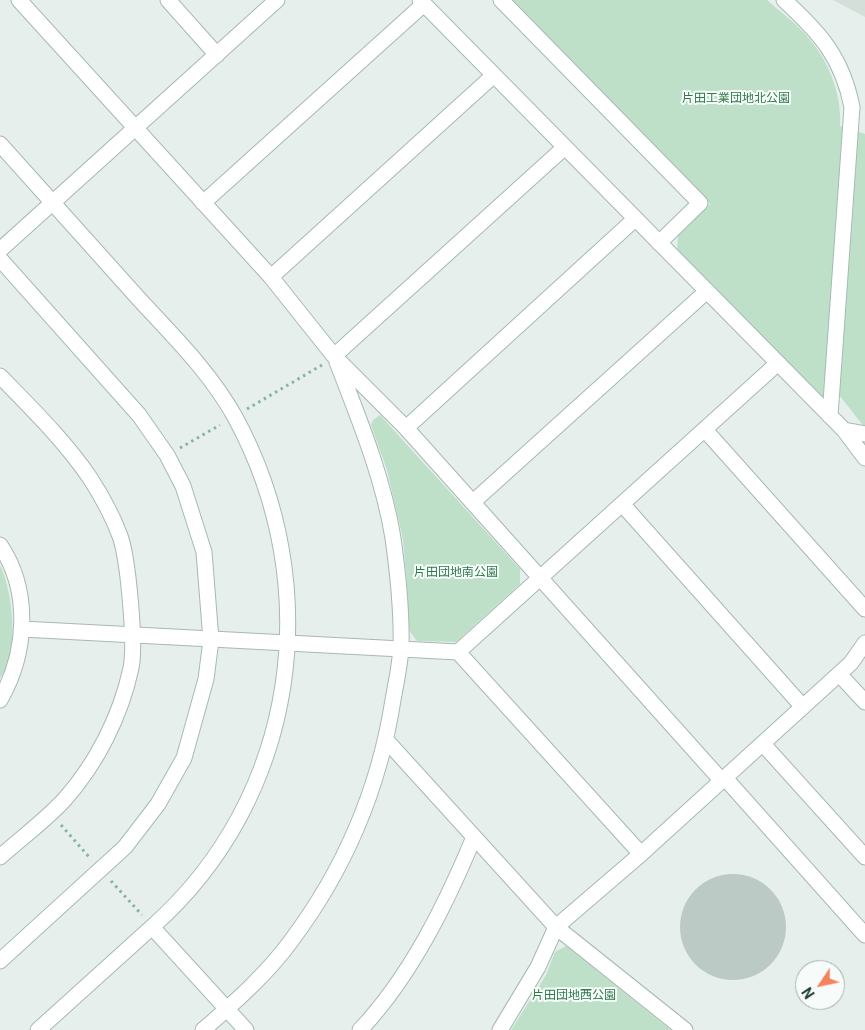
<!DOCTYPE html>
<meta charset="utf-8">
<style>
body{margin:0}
#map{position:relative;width:865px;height:1030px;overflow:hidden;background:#e6efeb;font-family:Roboto,sans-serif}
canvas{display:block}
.north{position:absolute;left:795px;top:960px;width:50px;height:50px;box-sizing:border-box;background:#f7fbf9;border:1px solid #a3b1ad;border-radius:50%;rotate:236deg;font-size:14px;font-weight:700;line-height:20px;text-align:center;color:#24423a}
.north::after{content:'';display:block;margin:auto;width:18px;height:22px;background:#f4845f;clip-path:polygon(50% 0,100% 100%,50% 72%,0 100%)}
</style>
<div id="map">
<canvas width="865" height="1030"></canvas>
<div class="north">N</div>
</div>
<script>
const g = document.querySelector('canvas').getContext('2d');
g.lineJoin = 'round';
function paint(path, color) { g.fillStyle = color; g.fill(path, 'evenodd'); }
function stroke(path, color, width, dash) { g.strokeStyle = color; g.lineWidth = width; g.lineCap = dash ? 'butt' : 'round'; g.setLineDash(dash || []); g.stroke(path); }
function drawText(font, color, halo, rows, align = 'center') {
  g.font = font + ' Roboto,"Noto Sans JP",sans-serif'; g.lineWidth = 4; g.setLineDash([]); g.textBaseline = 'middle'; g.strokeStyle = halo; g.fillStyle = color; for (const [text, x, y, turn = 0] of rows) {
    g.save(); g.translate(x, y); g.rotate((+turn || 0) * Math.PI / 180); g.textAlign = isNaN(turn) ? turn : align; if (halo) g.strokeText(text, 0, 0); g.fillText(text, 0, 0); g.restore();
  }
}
const built = new Path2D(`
 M833,0H865V17Z`);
const green = new Path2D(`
 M509,0H767C779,11 794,21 805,34C828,58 842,94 840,126L865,134V428L825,377L823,398L677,251L678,236L710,204Z
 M380,415L520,569V584L456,642L417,641L408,629L407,585L403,539L387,470L371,425L373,420Z
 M0,565C13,592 20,654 0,678Z
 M566,946L671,1030H511L546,975L555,952Z`);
const building = new Path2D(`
 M680 927a53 53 0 1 1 106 0a53 53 0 1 1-106 0Z`);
const path = new Path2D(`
 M247,409L322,365
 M180,448L220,425
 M61,825L90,858
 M111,881L142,915`);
const street = new Path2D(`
 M19,0L271,277L334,356L406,428L722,781
 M168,0L217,55
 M420,0L844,430L865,458
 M501,0L700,203L659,243
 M0,144C46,196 93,247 139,299C173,336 210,372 235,417C327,586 298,798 152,927L246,1030
 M203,203L424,4
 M0,250L277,0
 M271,277L494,75
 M334,356L565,147
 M0,376C31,408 65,441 90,478C101,495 113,517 120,536C128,558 136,644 131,668C121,715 97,763 65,799C46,820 21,838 0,857
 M406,428L635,219
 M844,430L865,434
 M706,431L865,609
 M473,502L707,291
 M623,505L803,707
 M0,545C31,591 27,653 0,700
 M22,629L458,652L778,363
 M458,652L641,854
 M839,674L865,702
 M386,740L556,927L685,1030
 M763,744L865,857
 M725,778L865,935
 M38,1030L152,927
 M203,1030C234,1003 267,974 291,941C345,869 379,789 393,700C396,683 400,665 401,647C402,611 398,574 393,538C383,477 359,419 337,362
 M360,1030C411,976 446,904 474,837
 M500,1030L538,967L556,927L641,854L851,663L865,643`);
const secondary = new Path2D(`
 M784,0C820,33 842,57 852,107L830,416
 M0,259L139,415L167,455L183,486L204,552L211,640L206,679L184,758L158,804L125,847L0,961`);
const parkNames = [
 ["片田工業団地北公園",736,99],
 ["片田団地南公園",456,573],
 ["片田団地西公園",574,996]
];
paint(built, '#d4dfda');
paint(green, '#bfe0c8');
paint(building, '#bbcac4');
stroke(street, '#a8b8b2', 17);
stroke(secondary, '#a4bbb3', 17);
stroke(path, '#86b3a5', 3, [2.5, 4]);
stroke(street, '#fff', 15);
stroke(secondary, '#fff', 15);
drawText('12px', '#2d7a4b', '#f7fbf9', parkNames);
</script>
